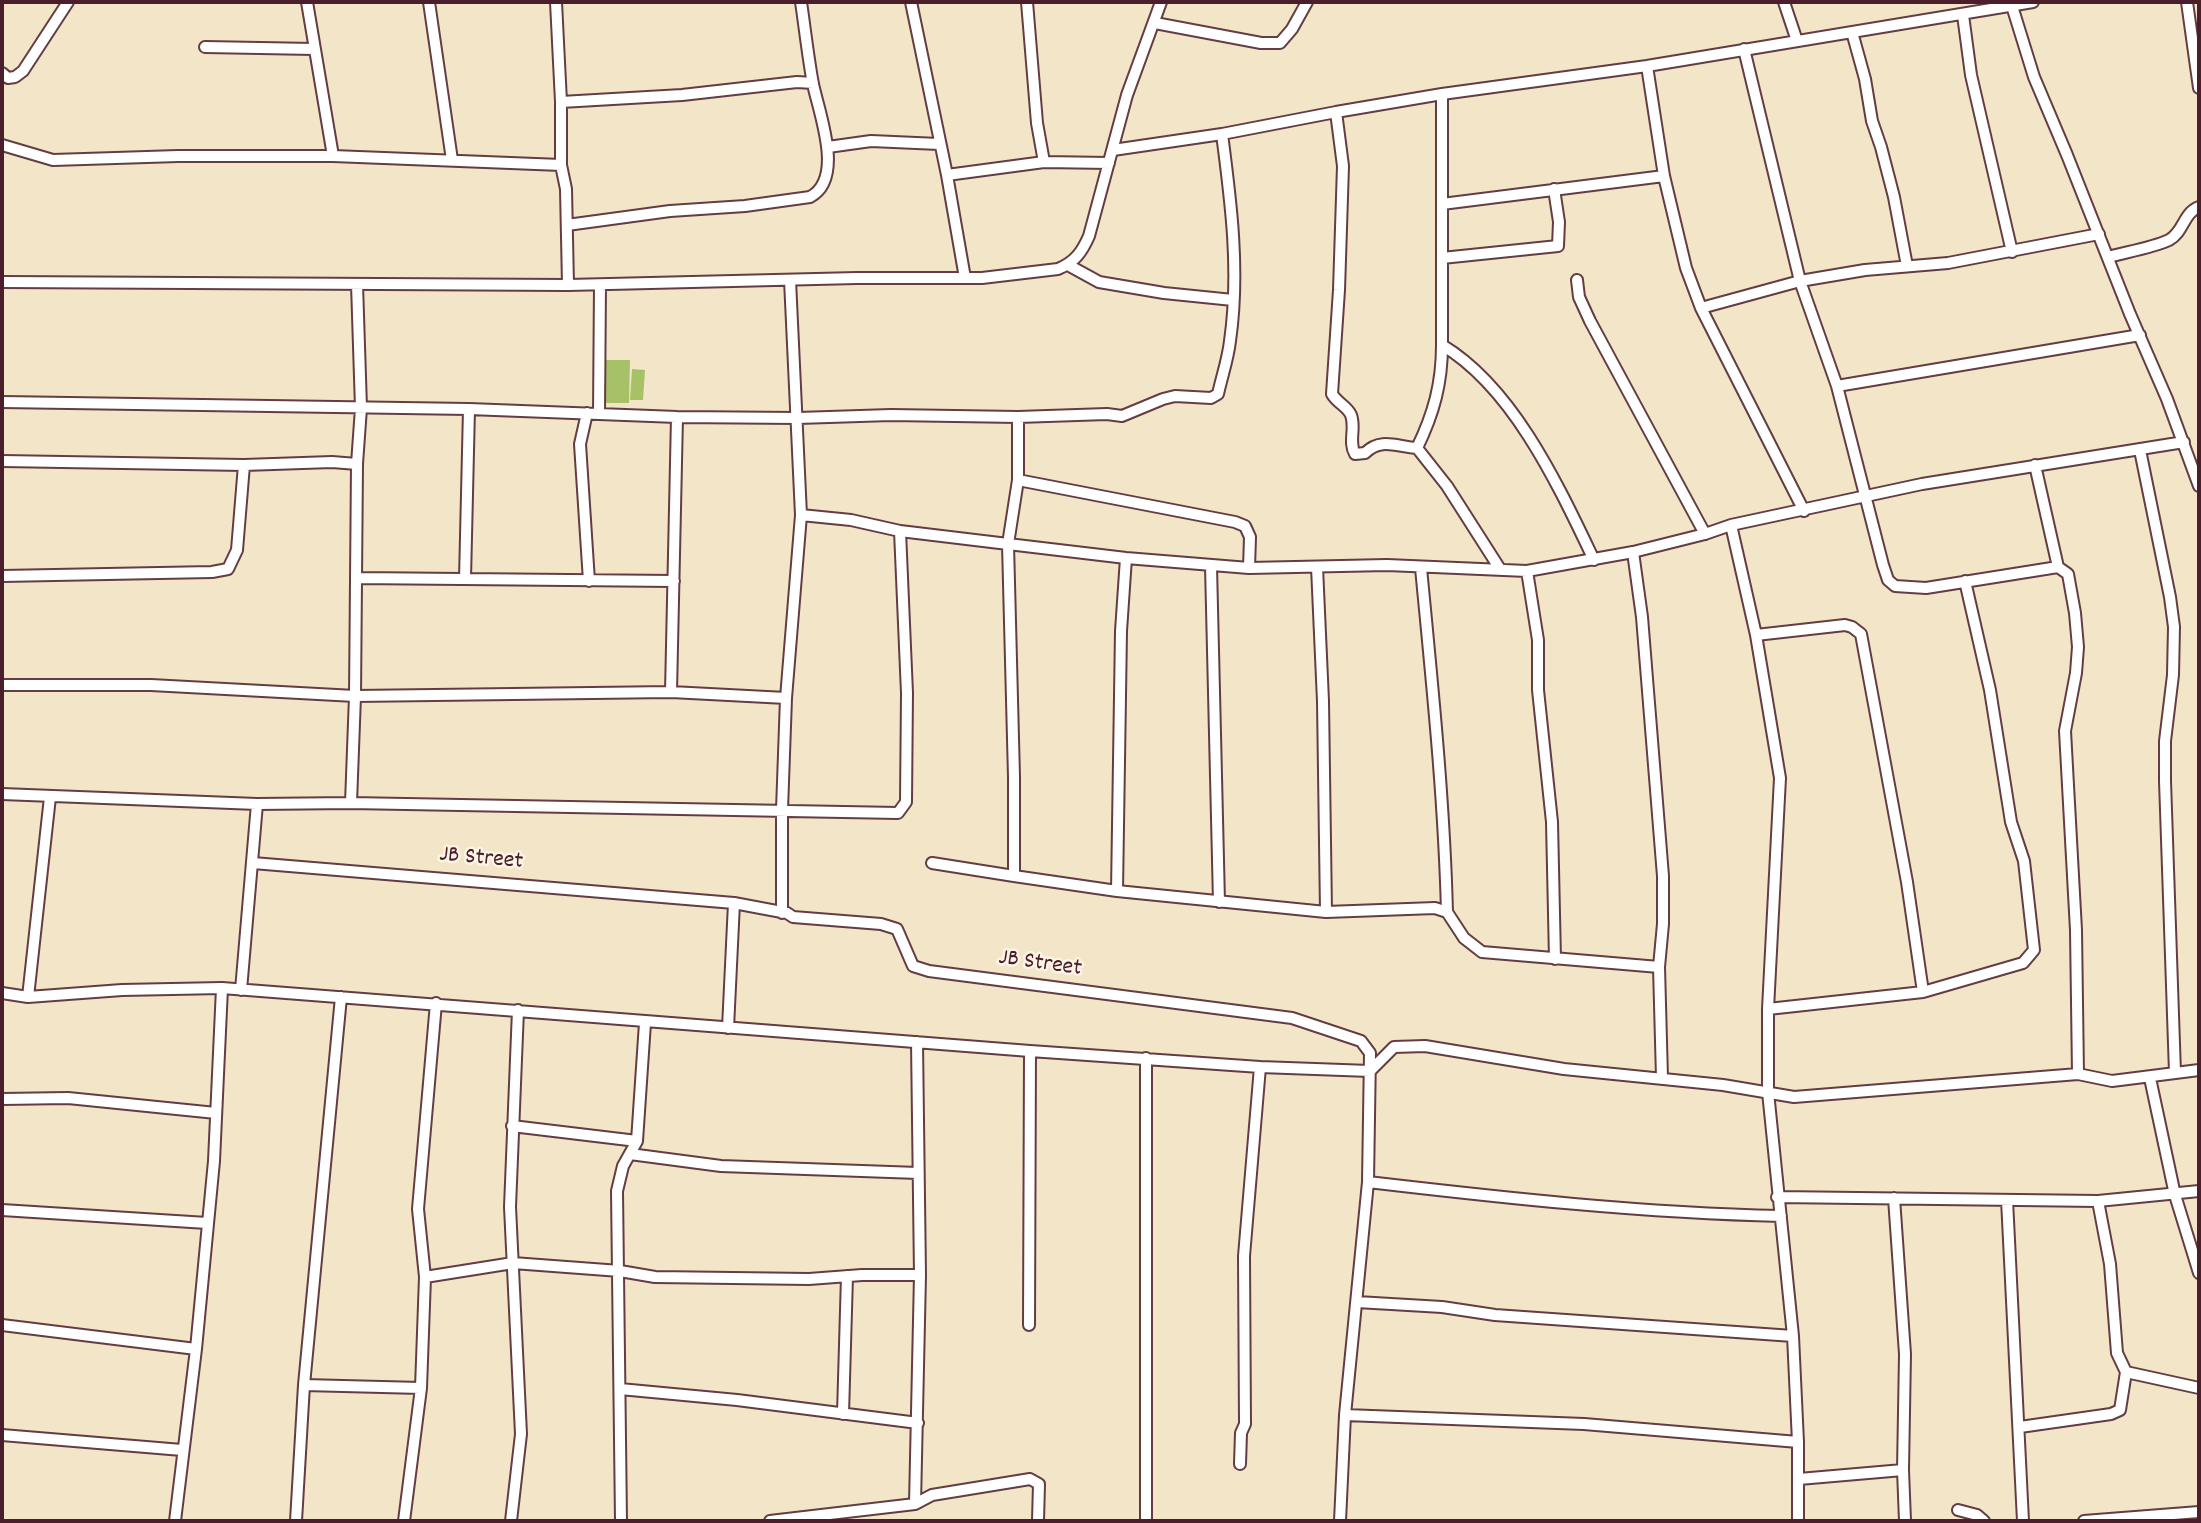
<!DOCTYPE html>
<style>
body{margin:0}
#map{position:relative;width:2201px;height:1523px;overflow:hidden;background:#f2e5c8;font-family:Dekko,sans-serif}
canvas{display:block}
.frame{position:absolute;inset:0;border:4px solid #4a1f2b;pointer-events:none}
</style>
<div id="map">
<canvas width="2201" height="1523"></canvas>
<div class="frame"></div>
</div>
<script>
const g = document.querySelector('canvas').getContext('2d');
g.lineJoin = 'round';
function paint(path, color) { g.fillStyle = color; g.fill(path, 'evenodd'); }
function stroke(path, color, width, dash) { g.strokeStyle = color; g.lineWidth = width; g.lineCap = dash ? 'butt' : 'round'; g.setLineDash(dash || []); g.stroke(path); }
function drawText(font, color, halo, rows, align = 'center') {
  g.font = font + ' Dekko,sans-serif'; g.lineWidth = 5; g.setLineDash([]); g.textBaseline = 'middle'; g.strokeStyle = halo; g.fillStyle = color; for (const [text, x, y, turn = 0] of rows) {
    g.save(); g.translate(x, y); g.rotate((+turn || 0) * Math.PI / 180); g.textAlign = isNaN(turn) ? turn : align; if (halo) g.strokeText(text, 0, 0); g.fillText(text, 0, 0); g.restore();
  }
}
const green = new Path2D(`
 M605,360H630L629,403H604Z
 M632,369L645,370L643,400H630Z`);
const street = new Path2D(`
 M307,2L333,156
 M429,2L452,160
 M556,2L561,102V165L566,189L568,285
 M911,2L947,175L965,278
 M1027,2L1037,123L1044,162L1109,163
 M1784,2L1797,41
 M2187,2L2199,88
 M2012,6L2034,77L2067,155L2130,314L2167,399L2199,486
 M1963,15L1971,75L2012,252
 M1155,23L1261,43H1280L1292,29L1307,2
 M1852,32L1865,79L1872,121L1881,147L1894,197L1907,266
 M205,47L314,49
 M1744,49L1800,281L1837,386L1883,565L1888,580L1895,586L1926,588L2058,567L2068,574L2075,613L2078,647L2076,673L2065,731L2076,930L2078,1074
 M1647,66L1664,176L1686,268L1701,308L1804,511
 M2,73L8,78L15,77L23,71L68,2
 M1442,94V345C1514,388 1559,487 1594,560
 M561,102L682,95L797,82L813,83
 M1336,112L1343,166L1339,290L1332,394C1337,403 1347,406 1351,415C1356,428 1348,442 1355,454L1365,453C1381,437 1397,447 1417,448C1434,413 1442,383 1442,345
 M2,145L53,160L178,156H333L561,165
 M828,147L871,141L939,144
 M1113,150L1222,134L1336,112L1442,94L1647,66L2033,2
 M947,175L1044,162
 M1442,204L1664,176
 M567,225L670,211L745,206L810,197C845,179 819,113 813,84C808,57 805,29 801,2
 M2108,257C2126,252 2152,248 2169,240C2184,232 2183,213 2199,207
 M1442,258L1558,246L1559,222L1554,189
 M1068,265L1099,282L1164,293L1233,300
 M1577,280L1579,297L1590,321L1705,534
 M2,282L568,285L857,278H982L1058,269C1075,262 1082,252 1089,236L1127,95L1161,2
 M1701,308L1800,281L1865,270L1948,263L2099,234
 M1837,386L2140,335
 M2,402L469,409L677,417L798,418L891,415L1018,417L1107,414L1122,416L1163,399L1175,396L1211,398L1218,394C1222,376 1228,359 1230,341C1240,272 1231,202 1222,134
 M587,413L580,444L589,581
 M599,413L600,285
 M1018,417V480L1008,544L1014,777V876L1117,891L1326,912L1435,908L1447,912L1464,938L1482,952L1659,967
 M1417,448L1447,486L1500,569
 M2140,450L2170,597L2174,627L2173,675L2165,741V781L2175,1073
 M2,461L244,465L332,462L357,464
 M2035,465L2058,567
 M1018,480L1235,522L1245,526L1250,537L1249,568
 M801,515L851,520L900,531L1008,544L1126,558L1249,568L1387,565L1527,571L1633,552L1705,534L1731,525L1922,484L2184,442
 M1731,525L1756,635L1845,625L1852,627L1861,634L1907,882L1923,992
 M1633,552L1642,617L1663,876V924L1659,967L1662,1078
 M1211,566L1219,902
 M1317,567L1323,701L1326,912
 M1421,568C1432,683 1444,796 1447,912
 M1527,571L1538,640V690L1552,822L1555,959
 M2,576L212,572L228,569L237,550L244,465
 M356,578L674,581
 M465,579L469,409
 M1756,635L1780,778L1768,1009V1092L1793,1336L1798,1442V1521
 M2,685H151L355,696L671,692L786,698
 M671,692L677,417
 M2,794L257,804L351,803L898,813L906,802L907,693L900,531
 M351,803L355,696L357,464L361,408L357,284
 M253,863L734,903L787,913L793,917L881,924L897,929L913,966L929,971L1292,1018L1361,1041L1370,1053L1368,1182L1345,1415L1340,1521
 M932,863L1014,876
 M1117,891L1121,631L1126,558
 M782,913V810L786,698L801,515L790,280
 M241,990L257,804
 M2,993L28,997L122,990L222,988L1030,1051L1260,1067L1370,1071L1394,1047L1425,1046L1564,1069L1723,1085L1794,1097L2078,1074L2112,1081L2199,1070
 M28,997L50,797
 M1768,1009L1923,992L2023,963L2034,950L2024,861L2011,822L1990,690L1965,581
 M728,1028L734,903
 M1146,1058V1521
 M2150,1078L2175,1195L2199,1273
 M2,1099L68,1098L216,1113
 M512,1126L637,1141
 M630,1154L721,1166L918,1173
 M1368,1182C1505,1198 1642,1213 1781,1216
 M1777,1197L2098,1201L2199,1191
 M1894,1198L1905,1354L1903,1470L1905,1521
 M2007,1200L2023,1521
 M2,1210L207,1223
 M425,1277L513,1263L620,1271L655,1277L809,1279L862,1275H920
 M1357,1302L1442,1307L1495,1315L1793,1336
 M2,1325L196,1349
 M1029,1325L1030,1051
 M2126,1372L2199,1388
 M304,1385L421,1388
 M620,1389L737,1400L918,1423
 M843,1414L847,1276
 M1345,1415L1584,1424L1798,1442
 M2020,1427L2111,1414L2120,1410L2126,1372L2117,1353L2110,1264L2098,1201
 M2,1435L182,1450
 M1240,1464L1241,1433L1245,1424L1244,1256L1260,1067
 M1799,1479L1903,1470
 M915,1504L920,1275L917,1042
 M1958,1510L1977,1515L1984,1521
 M175,1521L196,1349L214,1161L222,988
 M296,1521L304,1385L341,997
 M404,1521L421,1388L425,1277L418,1209L436,1003
 M511,1521L521,1434L510,1207L518,1010
 M621,1521L617,1191L623,1166L637,1141L645,1023
 M770,1521L915,1504L932,1495L1030,1479L1039,1484L1038,1521
 M2084,1521L2199,1512`);
const streetNames = [
 ["JB Street",481,860,5],
 ["JB Street",1040,965,8]
];
paint(green, '#a7c167');
stroke(street, '#633d43', 14);
stroke(street, '#fff', 10);
drawText('24px', '#4a1f2b', '#fcf5e5', streetNames);
</script>
